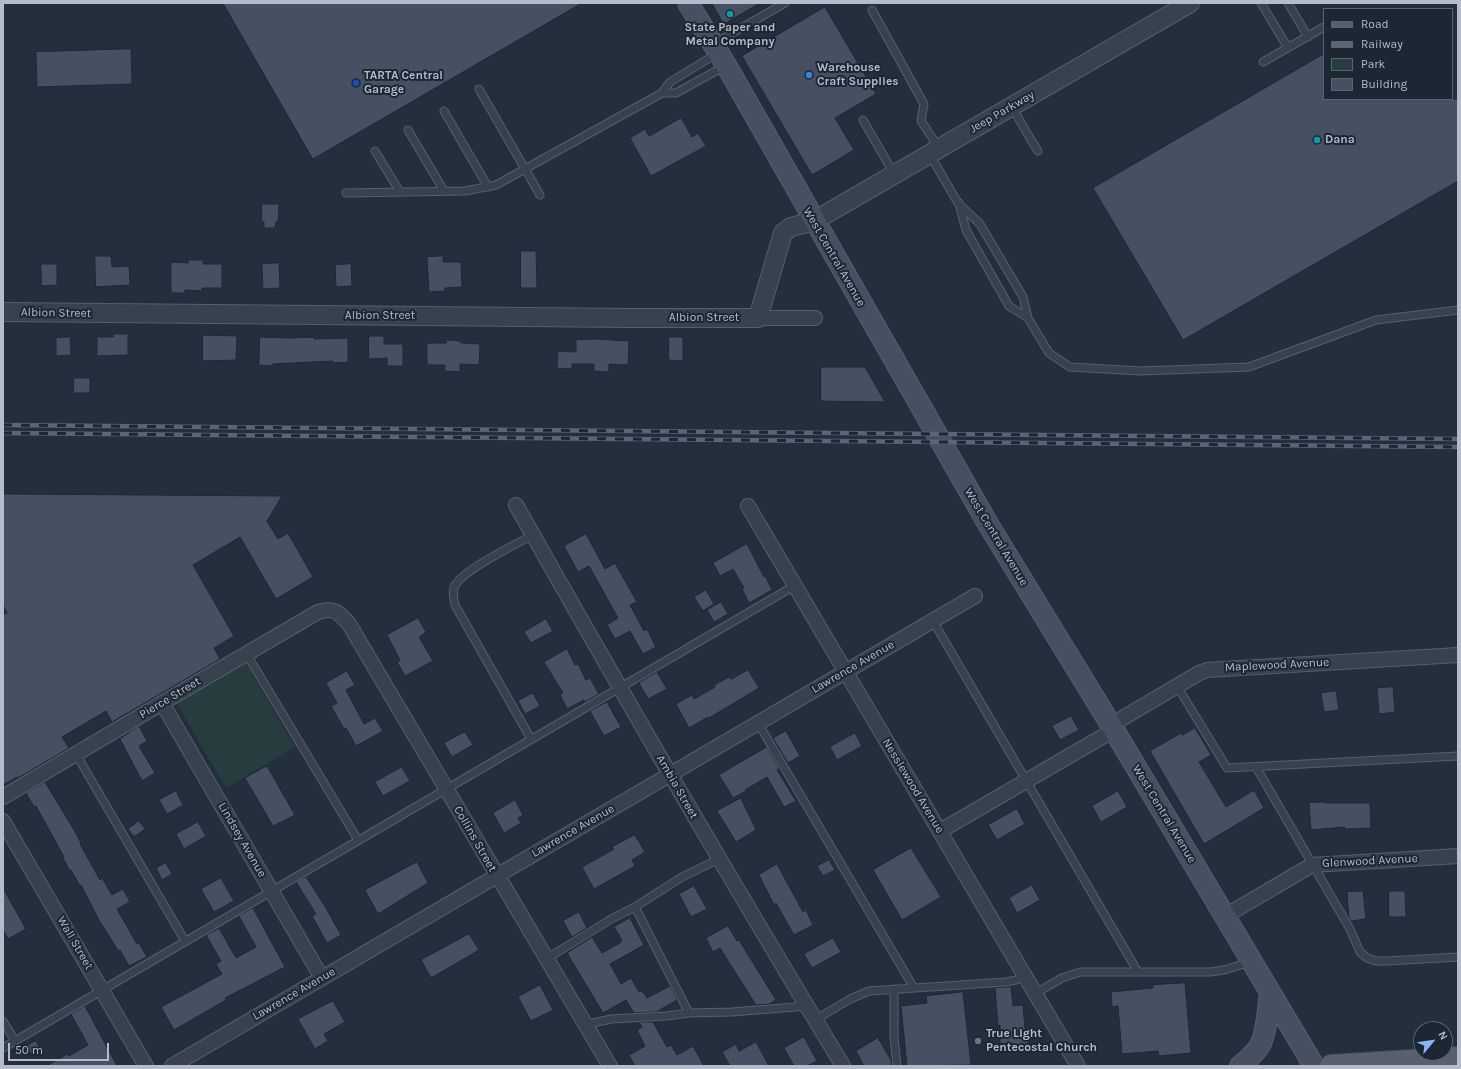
<!DOCTYPE html>
<style>
body{margin:0}
#map{position:relative;width:1461px;height:1069px;overflow:hidden;background:#242f3e;font-family:Karla,sans-serif}
canvas{display:block}
.frame{position:absolute;inset:0;border:4px solid #b4bcc9;pointer-events:none}
.legend{position:absolute;left:1323px;top:8px;width:130px;height:92px;box-sizing:border-box;background:#1d2633;border:1px solid #59626f;margin:0;padding:5px 7px;list-style:none;font-size:12px;color:#b4bcc9}
.legend li{display:flex;align-items:center;gap:8px;height:20px}
.legend b{width:20px;border:1px solid #59626f}
.north{position:absolute;left:1413px;top:1021px;width:40px;height:40px;box-sizing:border-box;background:#1d2633;border:1px solid #59626f;border-radius:50%;rotate:61deg;font-size:11px;font-weight:700;line-height:16px;text-align:center;color:#b4bcc9}
.north::after{content:'';display:block;margin:auto;width:14px;height:18px;background:#8ab4f8;clip-path:polygon(50% 0,100% 100%,50% 72%,0 100%)}
.scale{position:absolute;left:8px;top:1043px;width:101px;height:18px;box-sizing:border-box;border:2px solid #b4bcc9;border-top:0;padding-left:5px;font-size:12px;line-height:14px;white-space:nowrap;color:#b4bcc9;-webkit-text-stroke:3px #1d2633;paint-order:stroke}
</style>
<div id="map">
<canvas width="1461" height="1069"></canvas>
<div class="frame"></div>
<ul class="legend">
<li><b style="height:5px;background:#56606e"></b>Road</li>
<li><b style="height:5px;background:#5a6575"></b>Railway</li>
<li><b style="height:11px;background:#263c3f"></b>Park</li>
<li><b style="height:11px;background:#455162"></b>Building</li>
</ul>
<div class="north">N</div>
<div class="scale">50 m</div>
</div>
<script>
const g = document.querySelector('canvas').getContext('2d');
g.lineJoin = 'round';
function paint(path, color) { g.fillStyle = color; g.fill(path, 'evenodd'); }
function stroke(path, color, width, dash) { g.strokeStyle = color; g.lineWidth = width; g.lineCap = dash ? 'butt' : 'round'; g.setLineDash(dash || []); g.stroke(path); }
function drawText(font, color, halo, rows, align = 'center') {
  g.font = font + ' Karla,sans-serif'; g.lineWidth = 4; g.setLineDash([]); g.textBaseline = 'middle'; g.strokeStyle = halo; g.fillStyle = color; for (const [text, x, y, turn = 0] of rows) {
    g.save(); g.translate(x, y); g.rotate((+turn || 0) * Math.PI / 180); g.textAlign = isNaN(turn) ? turn : align; if (halo) g.strokeText(text, 0, 0); g.fillText(text, 0, 0); g.restore();
  }
}
const green = new Path2D(`
 M246,663L295,747L226,788L177,704Z`);
const building = new Path2D(`
 M223,3H582L313,159Z
 M712,3H760L724,24Z
 M825,7L876,94L835,118L854,150L812,175L742,56Z
 M131,49L132,84L37,87L36,52Z
 M1324,54V99H1458V181L1183,340L1093,188Z
 M681,118L692,137L698,133L706,146L651,176L630,138L645,129L649,136Z
 M262,204H279L278,222H276L275,228H264V222H262Z
 M521,251H536L537,288H521Z
 M95,256H111L112,267L129,266L130,285L96,287Z
 M443,256V262H461L462,287L445,288V291L429,292L427,257Z
 M188,260H203V264H222V288H202V291L185,290V293H171V262L188,263Z
 M279,263L280,288L263,289L262,264Z
 M41,264H57V285L42,286Z
 M351,264L352,286L336,287L335,265Z
 M113,334H128V355L97,356V337H113Z
 M203,335L237,336L236,360L203,361Z
 M369,336H384V344H403V366H387V358L369,359Z
 M70,337L71,355L56,356V338Z
 M260,337L289,338L314,337V339L348,338V362L333,363V361L273,364V366L259,365Z
 M669,337H683V361L669,360Z
 M595,339L629,341L628,365L609,364V372L594,371V364H572V369L557,368L558,351L576,352V340Z
 M446,340L461,341V343L480,344L479,365L460,364V372L444,371L445,365H427V343H446Z
 M821,367H865L885,402L821,401Z
 M74,378H90V393H74Z
 M3,494L282,496L267,521L278,539L288,533L313,577L276,599L240,537L193,565L234,636L214,648L220,659L112,722L106,711L62,737L69,748L18,778L17,777L3,785V615L7,613L3,605Z
 M586,534L605,569L615,563L637,602L630,605L644,631L647,629L656,647L643,654L630,631L615,639L607,625L618,618L589,566L578,572L564,546Z
 M747,544L764,577L765,576L772,590L749,603L742,589L744,588L733,569L720,576L713,563Z
 M706,590L714,604L703,611L694,597Z
 M721,602L728,614L714,622L707,610Z
 M418,618L426,632L419,637L433,661L405,676L397,662L400,660L387,635Z
 M546,619L553,631L531,643L524,632Z
 M567,649L575,665L578,664L586,680L590,678L599,694L585,702L584,700L567,709L560,695L563,693L544,662Z
 M748,670L759,688L709,718L708,717L689,728L676,704L692,695L694,699L715,687L714,685L729,677L731,679Z
 M347,671L355,685L346,690L364,724L375,718L383,731L356,746L346,728L344,729L331,706L337,703L326,683Z
 M657,672L667,689L648,699L639,683Z
 M1393,687L1395,712L1379,714L1377,688Z
 M1336,691L1339,710L1324,712L1321,693Z
 M533,693L540,706L525,714L518,701Z
 M607,702L621,727L604,736L590,711Z
 M1071,716L1079,730L1060,740L1052,726Z
 M139,726L147,741L139,746L155,773L142,781L120,739Z
 M1195,728L1211,755L1199,762L1226,807L1254,790L1264,808L1204,844L1150,751L1181,733L1182,735Z
 M786,731L800,756L788,763L773,738Z
 M465,732L473,745L452,757L444,743Z
 M855,733L862,746L837,760L830,747Z
 M767,747L779,768L777,770L796,801L784,807L767,777L745,790L746,791L733,798L719,775Z
 M267,766L295,815L273,826L245,778Z
 M402,767L410,781L383,796L375,782Z
 M45,782L74,830L81,843L80,844L100,880L102,878L112,895L123,889L130,902L117,909L137,944L139,943L147,957L129,966L120,950L119,952L99,920L81,885L80,886L71,870L70,871L63,858L64,857L36,806L34,807L26,793Z
 M176,791L183,805L167,814L159,800Z
 M1118,791L1127,807L1101,822L1092,806Z
 M741,798L756,830L736,842L717,811Z
 M515,800L523,815L518,818L521,823L504,833L493,813Z
 M1325,802V803H1370L1371,828L1345,829V827L1311,830L1309,803Z
 M1017,809L1025,824L997,840L988,825Z
 M139,821L145,829L134,837L128,829Z
 M198,822L206,836L184,849L176,834Z
 M635,835L645,852L632,860L635,866L594,889L582,867L614,849L612,847Z
 M911,848L941,897L902,920L873,870Z
 M829,860L835,870L823,876L817,866Z
 M417,862L428,883L378,914L365,890Z
 M166,863L172,874L162,880L156,868Z
 M777,864L803,912L806,910L813,925L794,935L776,903L774,905L759,875Z
 M306,877L326,908L341,935L327,943L312,916L316,914L296,882Z
 M221,878L234,901L214,912L201,889Z
 M1032,885L1040,900L1017,913L1009,898Z
 M694,886L707,909L691,917L679,894Z
 M3,888L26,929L8,939L3,930Z
 M1363,891L1366,919L1351,921L1349,918L1347,892Z
 M1389,891H1405L1406,917H1389Z
 M253,908L285,967L225,998L226,1000L174,1030L161,1007L222,974L216,964L221,961L206,935L219,928L236,958L256,947L239,916Z
 M579,912L587,928L572,937L563,921Z
 M630,918L644,945L610,964L621,984L631,978L639,992L642,991L647,998L670,986L677,1000L656,1012L634,1013L626,1000L603,1013L567,953L592,937L602,953L620,943V942L622,940L614,927Z
 M728,926L737,941L739,940L776,1000L769,1004L756,1005L720,948L713,952L706,938Z
 M469,934L479,950L431,978L421,960Z
 M833,938L841,952L812,968L804,954Z
 M1185,983L1191,1053L1159,1056L1158,1051L1122,1054L1118,1006L1112,1007L1111,992L1153,988V985Z
 M540,985L553,1010L531,1021L518,997Z
 M1011,987L1013,1006L1023,1005L1025,1029H1028L1029,1046L1000,1047V1025L998,1026L995,988Z
 M963,992L971,1065L907,1066L901,1006L927,1003L926,996Z
 M333,1001L345,1022L324,1034L328,1041L315,1049L298,1019Z
 M85,1006L117,1066H46L68,1054L69,1056L88,1045L71,1014Z
 M639,1022H653L667,1047L671,1045L677,1055L693,1046L704,1066H635L629,1055L645,1046L637,1030L642,1027Z
 M804,1037L817,1061L807,1066H794L784,1048Z
 M878,1038L891,1060L892,1066H864L856,1051Z
 M36,1041L41,1051L32,1056L26,1046Z
 M756,1042L769,1066H730L722,1052L736,1044L739,1051Z`);
const service = new Path2D(`
 M1261,3L1288,48
 M1288,3L1308,37
 M872,10L924,104L921,121L939,148
 M715,43L785,3
 M718,53L670,82L662,93H676L725,66
 M1263,62L1324,27
 M479,89L540,195
 M1012,107L1031,140L1038,151
 M444,111L488,187
 M863,120L894,174
 M408,130L444,191
 M375,151L400,192
 M930,155L958,203L980,224L1023,297L1028,318L1049,353L1070,367L1141,371L1249,367L1376,320L1458,310
 M346,193L465,191L496,185L662,93
 M959,203L966,230L1009,306L1028,318
 M933,621L1138,972
 M246,653L358,840
 M1177,686L1227,768L1458,756
 M758,723L914,988
 M531,739L455,605C454,599 451,590 456,584C467,568 514,545 533,535
 M76,754L185,941
 M1256,767L1350,929L1360,952L1367,958L1376,961H1388L1458,957
 M635,907L689,1013
 M546,959L613,918L635,907L682,877L719,859
 M894,989V1037L897,1066
 M1036,993L1062,978L1080,972H1210L1224,970L1250,962
 M815,1020L850,999L869,991L1006,982L1016,980L1025,975
 M3,1021L15,1041
 M586,1027L593,1023L611,1019L666,1016L689,1013L732,1012L807,1006
 M3,1048L794,586`);
const minor = new Path2D(`
 M758,318H815
 M516,505C622,693 731,881 843,1066
 M748,506L1078,1066
 M162,703L322,978
 M1111,725L1199,673L1207,670L1458,655
 M3,797L162,703L318,612C335,607 338,612 349,624L610,1066
 M3,821L146,1066
 M940,831L1114,730
 M1225,916L1312,865L1458,856
 M172,1066L975,596`);
const tertiary = new Path2D(`
 M3,312L631,318H758L783,233L791,227L814,221L1190,3`);
const secondary = new Path2D(`
 M688,3L726,65L988,524L1114,730L1314,1066
 M1240,1066C1247,1060 1255,1054 1260,1045C1267,1032 1268,1008 1270,992`);
const primary = new Path2D(`
 M1331,1066L1458,1058`);
const rail = new Path2D(`
 M3,425L1458,439
 M3,433L1458,447`);
const markers = [
 [730,14,4,"#0f9aa8"],
 [809,75,4,"#3f7fe0"],
 [356,83,4,"#1a4fb4"],
 [1317,140,4,"#0f9aa8"],
 [978,1041,4,"#6b7280"]
];
const poiNames = [
 ["State Paper and",730,28,"center"],
 ["Metal Company",730,42,"center"],
 ["Warehouse",817,68],
 ["Craft Supplies",817,82],
 ["TARTA Central",364,76],
 ["Garage",364,90],
 ["Dana",1325,140],
 ["True Light",986,1034],
 ["Pentecostal Church",986,1048]
];
const streetNames = [
 ["Jeep Parkway",1002,112,-30],
 ["West Central Avenue",834,257,60],
 ["Albion Street",56,313,1],
 ["Albion Street",380,316],
 ["Albion Street",704,318],
 ["West Central Avenue",996,537,59],
 ["Maplewood Avenue",1277,665,-3],
 ["Lawrence Avenue",853,667,-30],
 ["Pierce Street",170,698,-31],
 ["Nesslewood Avenue",913,786,59],
 ["Ambia Street",677,787,60],
 ["West Central Avenue",1164,814,59],
 ["Lawrence Avenue",573,831,-30],
 ["Collins Street",475,839,60],
 ["Lindsey Avenue",242,840,60],
 ["Glenwood Avenue",1370,861,-3],
 ["Wall Street",75,943,60],
 ["Lawrence Avenue",294,994,-30]
];
paint(green, '#263c3f');
paint(building, '#455162');
stroke(building, '#1f2835', 1);
stroke(service, '#565f6c', 9);
stroke(minor, '#565f6c', 16);
stroke(tertiary, '#565f6c', 20);
stroke(secondary, '#565f6c', 22);
stroke(primary, '#414a57', 24);
stroke(service, '#38414e', 7);
stroke(minor, '#38414e', 14);
stroke(tertiary, '#38414e', 18);
stroke(secondary, '#465061', 20);
stroke(primary, '#56606e', 22);
stroke(rail, '#5a6575', 4.5);
stroke(rail, '#1d2633', 3, [9]);
for (const [x, y, r, color] of markers) { const dot = new Path2D(); dot.arc(x, y, r, 0, 2 * Math.PI); g.fillStyle = color; g.fill(dot); stroke(dot, '#1d2633', 1.5); }
drawText('bold 12px', '#b4bcc9', '#1d2633', poiNames, 'left');
drawText('12px', '#b4bcc9', '#1d2633', streetNames);
</script>
